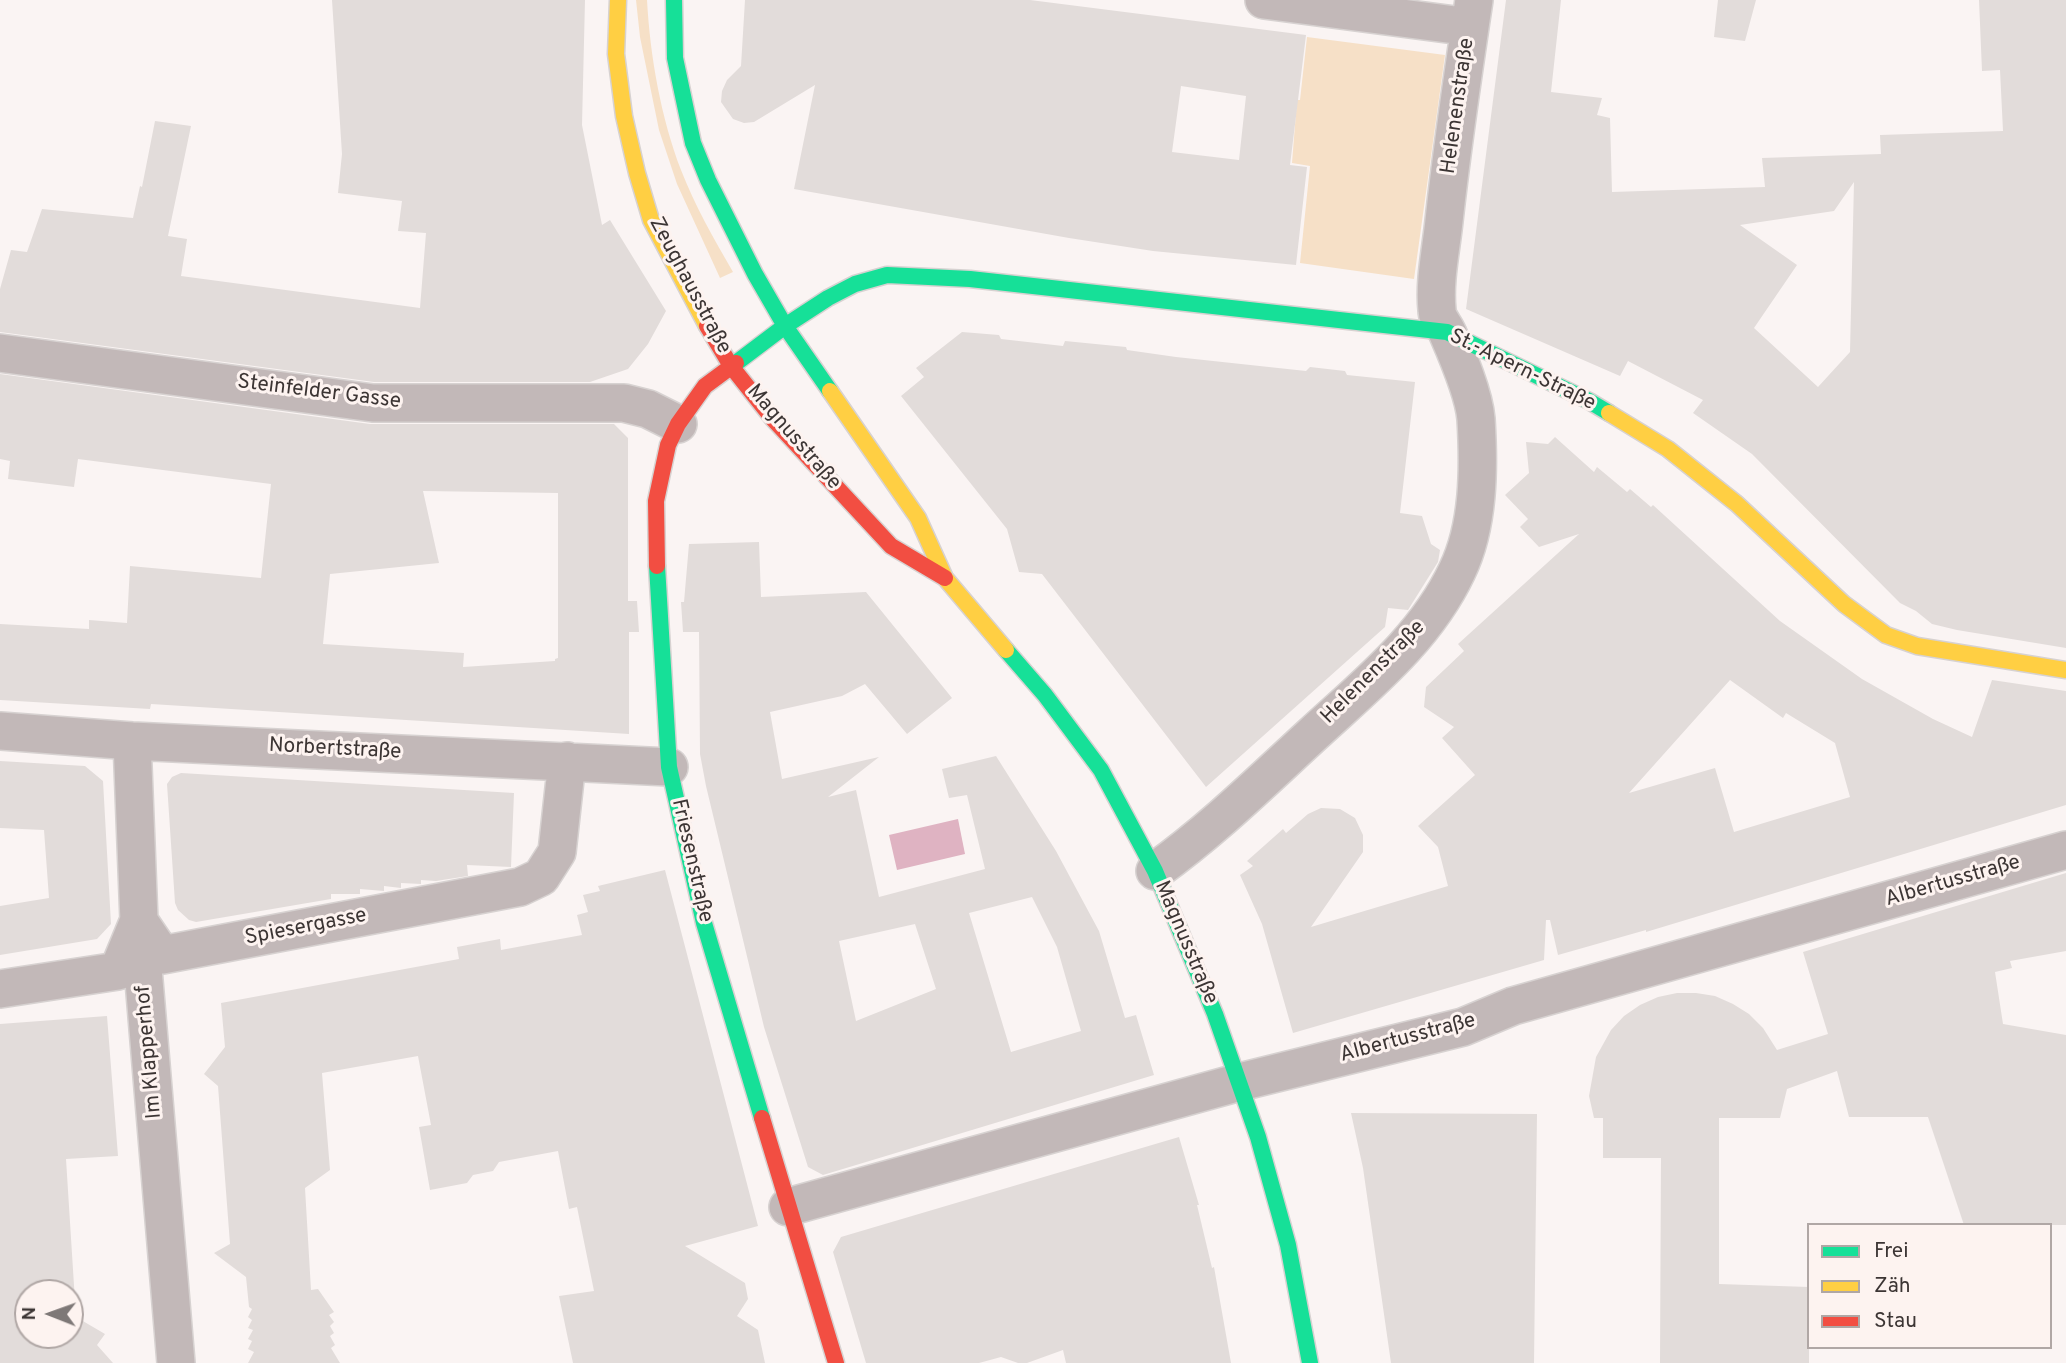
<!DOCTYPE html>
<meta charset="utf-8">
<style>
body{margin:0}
#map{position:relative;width:2066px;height:1363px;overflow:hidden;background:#faf4f3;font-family:Overpass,sans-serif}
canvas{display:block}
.legend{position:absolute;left:1807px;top:1223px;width:245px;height:126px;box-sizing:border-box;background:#fdf3f0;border:2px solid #b0a7a5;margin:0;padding:9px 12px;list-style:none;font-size:21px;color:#3c3534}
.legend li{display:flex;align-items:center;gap:14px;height:35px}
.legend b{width:35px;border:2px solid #b0a7a5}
.north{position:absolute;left:14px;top:1279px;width:70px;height:70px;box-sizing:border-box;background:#fdf3f0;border:2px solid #b0a7a5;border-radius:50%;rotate:271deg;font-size:19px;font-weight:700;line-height:28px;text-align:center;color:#3c3534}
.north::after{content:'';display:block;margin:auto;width:24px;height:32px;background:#7e7877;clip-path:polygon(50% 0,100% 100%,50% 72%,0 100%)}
</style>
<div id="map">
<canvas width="2066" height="1363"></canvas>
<ul class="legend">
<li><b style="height:9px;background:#16e098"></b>Frei</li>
<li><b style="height:9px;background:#ffcf43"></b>Zäh</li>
<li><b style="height:9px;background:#f24e42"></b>Stau</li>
</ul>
<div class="north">N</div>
</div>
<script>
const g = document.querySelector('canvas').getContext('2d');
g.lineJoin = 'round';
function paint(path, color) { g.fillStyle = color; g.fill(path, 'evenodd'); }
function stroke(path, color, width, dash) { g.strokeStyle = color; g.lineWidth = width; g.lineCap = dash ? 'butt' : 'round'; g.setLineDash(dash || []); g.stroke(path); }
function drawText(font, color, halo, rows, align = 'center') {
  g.font = font + ' Overpass,sans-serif'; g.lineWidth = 6; g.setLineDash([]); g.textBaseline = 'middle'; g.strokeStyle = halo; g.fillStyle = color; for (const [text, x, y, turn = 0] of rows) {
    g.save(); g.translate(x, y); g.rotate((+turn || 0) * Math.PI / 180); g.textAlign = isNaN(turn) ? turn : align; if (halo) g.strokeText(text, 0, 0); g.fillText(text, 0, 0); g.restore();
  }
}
const green = new Path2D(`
 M636,0H647C650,56 661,118 681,170C695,206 714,239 733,272L720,278L677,184L659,130L640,37Z
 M1307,37L1445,55L1414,279L1300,263L1310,166L1292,163L1297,100H1300Z`);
const water = new Path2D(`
 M958,819L965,854L897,870L889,835Z`);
const building = new Path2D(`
 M332,0H585L582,125L602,225L610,220L666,311L648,344L628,369L590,382H374L0,332V289L11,250L27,252L42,209L133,218L140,186L142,187L155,121L191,126L168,236L187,239L181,276L420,308L426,233L398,231L402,201L338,193L342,154Z
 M745,0H1030L1306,35L1290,165L1307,167L1296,265L1153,251L1069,238L794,189L815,85L754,122L744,123L733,119L721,102L722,91L727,80L741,66ZM1181,86L1246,96L1239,160L1172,152Z
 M1506,0H1561L1551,92L1602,98L1597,115L1610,118L1612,192L1765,187L1762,158L1881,154L1880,135L2003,131L2000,70L1982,71L1979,0H2066V648L1957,630L1932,624L1916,611L1900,603L1752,454L1693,413L1703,400L1628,361L1620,376L1466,309ZM1854,182L1850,352L1818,387L1754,328L1797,265L1740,225L1834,211Z
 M1718,0H1756L1745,41L1714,37Z
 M962,332L999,335L1001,339L1063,346L1065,341L1126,347L1127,350L1176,357L1306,371L1310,367L1345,371L1347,375L1415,382L1400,513L1422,516L1431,544L1440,550L1438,562L1408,610L1388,608L1385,627L1206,787L1042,574L1019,572L1007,529L901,396L924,377L916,368Z
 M0,374L370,424H614L628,438V601H637L639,632H629V734L247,710L151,704L150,709L0,700V624L89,629V620L127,623L130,566L261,578L271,484L78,459L74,487L8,479L10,461L0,459ZM423,491L558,493V658L555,659V661L463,667L464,653L323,644L330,574L439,563Z
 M1555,437L1594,472L1597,467L1627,492L1630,489L1651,507L1653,505L1780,621L1862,679L1933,719L1972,737L1992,680L2066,691V805L1646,932V930L1558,955L1550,920H1546L1544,960L1293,1033L1262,924L1240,875L1253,866L1247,861L1283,829L1286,833L1308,814L1321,808L1340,809L1355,818L1363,835V852L1311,927L1448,886L1438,847L1418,826L1475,775L1442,738L1454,727L1424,707L1426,687L1464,651L1458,644L1579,534L1539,547L1520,527L1528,519L1505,495L1529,473L1526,442L1548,444ZM1730,680L1783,718L1786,713L1835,743L1850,797L1734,832L1715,768L1629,793Z
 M759,542L761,597L866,592L952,698L907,734L865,684L842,696L770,712L782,779L879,757L828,797L856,790L879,897L985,869L967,795L949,798L942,769L996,756L1056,851L1099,931L1125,1018L1136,1015L1154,1075L823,1175L808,1167L764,1027L706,786L700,754L699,632H683L681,602H684L689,544ZM1032,897L1057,947L1081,1031L1011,1052L969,913ZM915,924L936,989L856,1021L839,941Z
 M0,761L85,766L103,781L111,924L97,939L0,955V906L49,898L44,830L0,828Z
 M181,773L514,793L511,867L467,865L468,876L436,881L421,880V884L401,883V888L384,886V891L360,889V894H331V899L196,922L189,920L178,910L175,903L167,784L172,777Z
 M665,870L758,1226L685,1246L745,1283L748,1299L737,1316L758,1330L765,1363H573L559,1296L594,1291L577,1207L569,1209L558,1151L499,1162L493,1171L473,1175L467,1183L430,1190L419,1127L431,1125L418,1056L322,1073L330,1170L305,1188L311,1290L318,1289L334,1312L329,1315L334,1322L330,1326L334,1333L330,1336L335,1345L331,1348L340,1363H248L254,1352L248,1349L252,1341L248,1339L253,1330L248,1328L252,1320L248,1317L252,1309L249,1307L246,1277L214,1253L230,1244L218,1086L204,1074L225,1047L221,1003L459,959L457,947L500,939L501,950L582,935L577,915L588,912L583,895L600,891L598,886Z
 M2066,873V951L2010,961L2012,968L1995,972L2003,1024L2066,1035V1225H1964L1928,1117H1849L1837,1071L1787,1089L1780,1118H1719V1284L1809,1287V1363H1660L1661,1158H1603V1118H1594L1589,1096L1596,1057L1611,1030L1624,1016L1640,1005L1658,997L1677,993H1696L1715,996L1733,1004L1749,1014L1763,1028L1777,1050L1828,1034L1803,952Z
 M107,1016L118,1156L66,1159L76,1317L105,1334L97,1345L113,1363H0V1024ZM28,1293H70V1335H28Z
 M1351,1113L1537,1114L1534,1363H1391L1363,1168Z
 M1179,1137L1199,1205H1197L1212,1268L1214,1267L1231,1363H1066L1063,1350L1027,1363H1018L1001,1357L979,1363H866L833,1252L841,1237Z`);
const street = new Path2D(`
 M1264,0L1470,27
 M0,353L373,403H624L648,409L678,424
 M0,731L132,741L669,767
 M132,741L139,921L176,1363
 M1155,871C1211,831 1260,783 1311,736C1365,686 1425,639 1457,571C1479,526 1479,468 1476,419C1474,394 1458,357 1448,334C1445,326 1437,319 1437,310C1434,281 1441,250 1444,221C1452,147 1463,73 1474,0
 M139,921L162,955L520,887L541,877L557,852L567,761
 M0,989L118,971L137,925
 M788,1207L1240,1082L1463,1027L1513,1006L2066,850`);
const fast = new Path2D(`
 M674,0L675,58L693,143L708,180L755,274L785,326L830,391
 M736,363L785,326L828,298L855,284L887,275L970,279L1447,332L1589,401L1609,413
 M657,566L669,767L704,923L762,1118
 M1006,650L1045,695L1101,770L1155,871L1215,1014L1258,1137L1288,1245L1310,1363`);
const slow = new Path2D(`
 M618,0L616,54L624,116L637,173L651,220L707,326
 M830,391L918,518L945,578L1006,650
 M1609,413L1668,449L1737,504L1844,604L1886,635L1917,646L2066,670`);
const jam = new Path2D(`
 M707,326L731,366L773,419L891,546L945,578
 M657,566L656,501L668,445L678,424L705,386L736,363
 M762,1118L836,1363`);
const streetNames = [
 ["Helenenstraße",1459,106,-82],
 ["Zeughausstraße",689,286,62],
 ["St.-Apern-Straße",1522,371,26],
 ["Steinfelder Gasse",319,393,7],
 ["Magnusstraße",793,438,49],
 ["Helenenstraße",1374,673,-45],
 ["Norbertstraße",335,750,3],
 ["Friesenstraße",691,861,77],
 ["Albertusstraße",1953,882,-16],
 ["Spiesergasse",306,928,-11],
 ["Magnusstraße",1185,943,67],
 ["Albertusstraße",1408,1039,-15],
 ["Im Klapperhof",150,1052,-95]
];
paint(green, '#f6e0c7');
paint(water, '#dfb3c2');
paint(building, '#e2dcda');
stroke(street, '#d7d2d1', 40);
stroke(fast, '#d7d2d1', 19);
stroke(slow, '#d7d2d1', 19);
stroke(jam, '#d7d2d1', 19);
stroke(street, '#c2b8b8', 37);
stroke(fast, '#16e098', 16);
stroke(slow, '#ffcf43', 16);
stroke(jam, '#f24e42', 16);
drawText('21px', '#3c3534', '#fdf3f0', streetNames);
</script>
